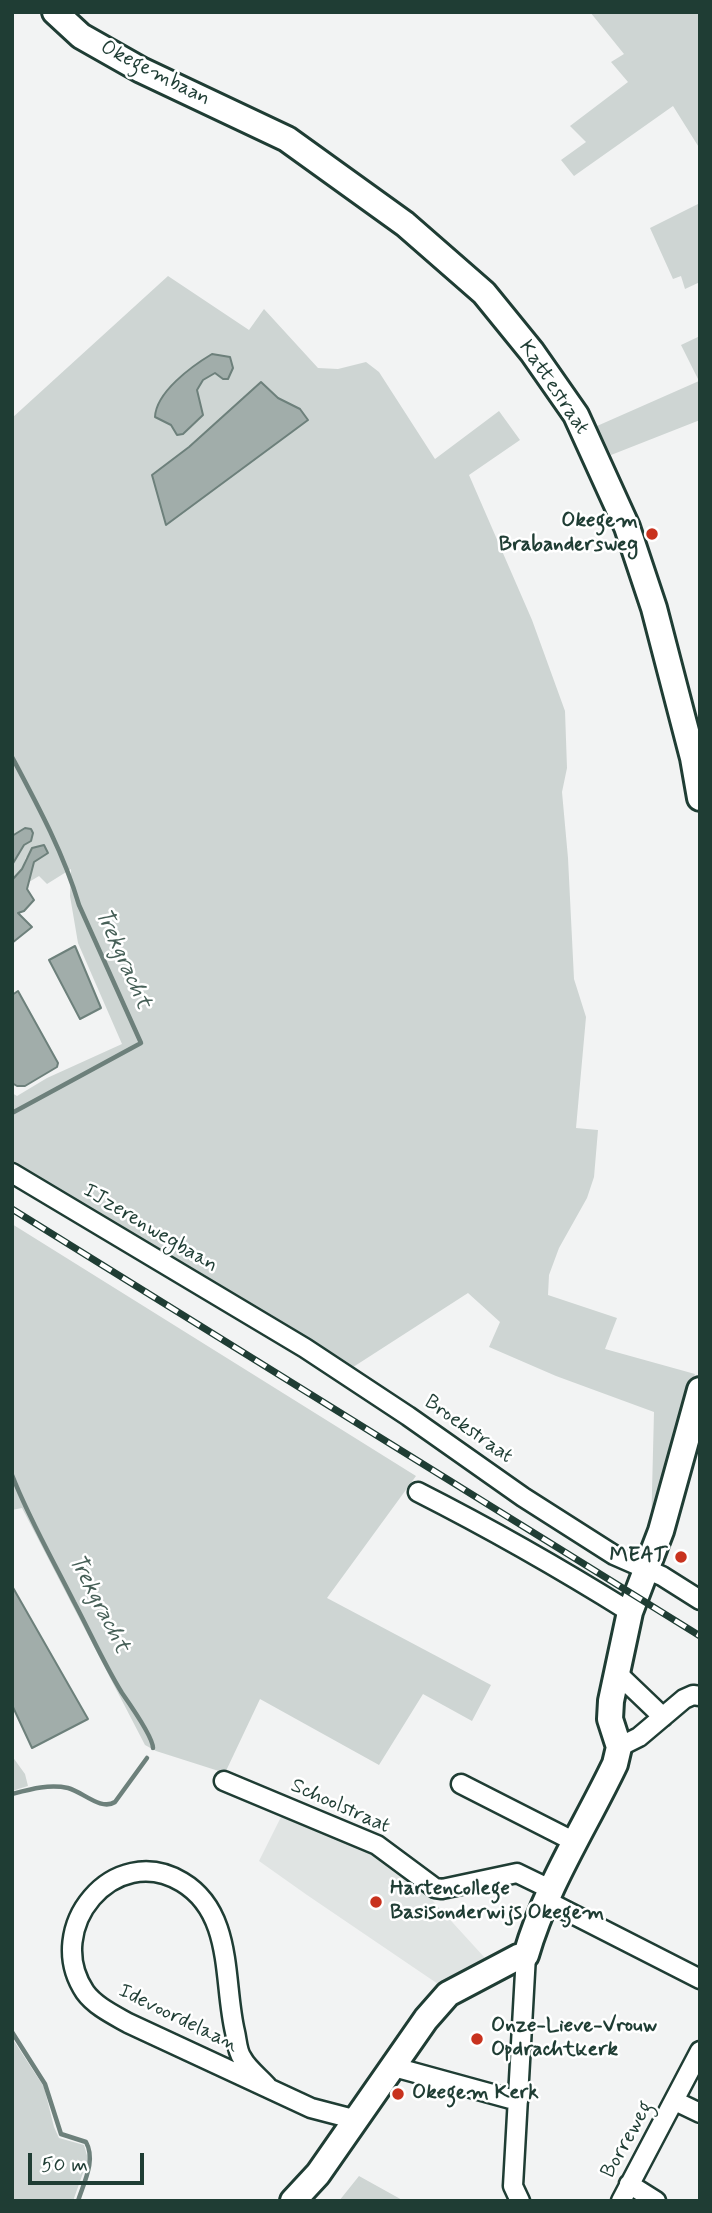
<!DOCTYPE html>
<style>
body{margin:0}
#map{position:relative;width:712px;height:2213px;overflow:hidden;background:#f2f3f3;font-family:Mynerve,sans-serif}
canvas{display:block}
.frame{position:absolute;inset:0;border:14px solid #1f3d34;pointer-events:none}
.scale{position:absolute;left:28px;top:2153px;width:116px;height:32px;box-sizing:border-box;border:4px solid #1f3d34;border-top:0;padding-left:9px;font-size:21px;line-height:24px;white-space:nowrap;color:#1f3d34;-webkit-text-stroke:5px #fff;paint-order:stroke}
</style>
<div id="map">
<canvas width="712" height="2213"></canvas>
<div class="frame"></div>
<div class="scale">50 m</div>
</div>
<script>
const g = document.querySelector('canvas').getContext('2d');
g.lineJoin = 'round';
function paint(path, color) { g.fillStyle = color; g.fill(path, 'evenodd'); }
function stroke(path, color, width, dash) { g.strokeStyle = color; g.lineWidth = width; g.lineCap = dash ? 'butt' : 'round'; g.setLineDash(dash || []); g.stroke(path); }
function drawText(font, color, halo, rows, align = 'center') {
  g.font = font + ' Mynerve,sans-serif'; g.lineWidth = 5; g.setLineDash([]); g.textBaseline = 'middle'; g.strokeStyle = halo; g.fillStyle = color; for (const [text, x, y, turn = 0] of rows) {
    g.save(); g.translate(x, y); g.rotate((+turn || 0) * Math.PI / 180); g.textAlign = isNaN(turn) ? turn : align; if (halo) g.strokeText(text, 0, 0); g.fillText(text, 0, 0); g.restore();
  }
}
const built = new Path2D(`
 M281,1817L392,1862L426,1890L432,1900L485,1958L438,1984L307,1895L259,1861Z`);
const green = new Path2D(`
 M590,12H700V149L673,106L574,176L561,160L586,142L570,126L628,82L611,62L624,54Z
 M700,203V282L685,289L681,276L673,279L650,228Z
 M168,276L249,330L264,309L318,368L338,369L366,362L379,372L435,459L499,411L520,440L469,475L532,620L565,711L567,768L562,792L568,858L574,979L586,1017L576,1128L598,1130L594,1177L587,1198L559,1248L549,1275L548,1295L617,1318L605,1349L695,1374L651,1531L654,1412L556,1376L489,1347L500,1322L468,1293L347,1371L12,1170V1093L17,1096L47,1078L122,1044L78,943L70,896L71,869L47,884L39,876L29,882L34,861L26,857L22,869L12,880V865L24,844L25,828L12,836V418Z
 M700,336V420L611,455L597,426L699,381L681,345Z
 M12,1224L416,1476L327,1598L491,1685L472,1721L423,1694L379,1765L260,1699L225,1773L156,1751L145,1745L22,1508L12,1510Z
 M12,1756L25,1774L28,1786L12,1791Z
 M12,2038L44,2087L54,2127L59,2138L84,2145L88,2159L73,2201H12Z
 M359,2176L404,2201H339Z`);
const water = new Path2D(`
 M212,354L230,357L233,368L228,379H223L215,373L203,380L197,390L203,415L183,434L177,435L171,425L155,417C156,392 192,366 212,354Z
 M261,382L278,398L300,409L308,420L166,525L152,475L189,447Z
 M25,828L31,829L33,833L31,841L24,845L12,865V836Z
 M44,845L48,853L34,862L27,889L34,900L24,911L18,913L32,927L12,943V880L22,869L32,848Z
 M75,946L101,1008L80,1019L49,960Z
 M18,991L58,1063L57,1067L25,1086H17L12,1083V995Z
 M12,1586L88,1719L32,1748L12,1705Z`);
const stream = new Path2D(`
 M12,757C37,804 64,854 79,905L141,1043L12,1113
 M12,1475C29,1519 53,1560 74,1602C90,1632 104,1664 122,1693C129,1703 153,1737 153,1748
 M12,1794C31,1789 49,1784 68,1788C83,1792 101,1811 115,1802L147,1758
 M12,2032L45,2084L61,2134L86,2142C96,2160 84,2182 78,2201`);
const street = new Path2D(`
 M12,1173L305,1348L408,1416L523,1497L614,1555L662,1576L700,1600
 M418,1492C491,1529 561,1569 630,1612
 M617,1673L663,1717
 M619,1747L639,1737L684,1699L693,1695L700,1696
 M224,1781L377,1845L435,1888L442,1889L517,1873L550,1889
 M461,1784L575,1842
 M545,1900L700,1979
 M394,2067L518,2101
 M267,2086C259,2077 247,2068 242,2058C237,2051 237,2040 235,2032C223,1982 234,1913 182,1882C114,1841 42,1928 85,1992C95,2006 114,2015 128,2023L311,2108L357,2120
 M675,2101L700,2113
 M629,2184L656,2201
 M520,2201L513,2186L526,1955
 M621,2201L700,2051`);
const secondary = new Path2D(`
 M55,12L81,36L141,70L287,139L405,224L484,293L532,352L576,415L627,527L654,608L693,758L700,798
 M293,2201L318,2174L426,2019L448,1994L518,1957L526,1955C546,1886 585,1827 615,1764L619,1747L610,1719L611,1701L630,1612L661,1531L700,1390`);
const rail = new Path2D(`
 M12,1209L700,1636`);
const markers = [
 [652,534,7,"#c8321e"],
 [681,1557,7,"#c8321e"],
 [376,1902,7,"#c8321e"],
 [477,2039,7,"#c8321e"],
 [398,2094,7,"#c8321e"]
];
const streetNames = [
 ["Okegembaan",155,74,27],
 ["Kattestraat",553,388,56],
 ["IJzerenwegbaan",150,1229,31],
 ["Broekstraat",468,1430,35],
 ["Schoolstraat",340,1807,24],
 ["Idevoordelaan",178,2019,26],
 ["Borreweg",628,2140,-61]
];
const poiNames = [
 ["Okegem",638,522,"right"],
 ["Brabandersweg",638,546,"right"],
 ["MEAT",667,1557,"right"],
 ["Hartencollege",390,1890],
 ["Basisonderwijs Okegem",390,1914],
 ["Onze-Lieve-Vrouw",491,2027],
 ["Opdrachtkerk",491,2051],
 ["Okegem Kerk",412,2094]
];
const waterNames = [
 ["Trekgracht",122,959,66],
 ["Trekgracht",98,1604,63]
];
paint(built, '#e0e4e3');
paint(green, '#ced5d3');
paint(water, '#a1adaa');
stroke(water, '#6d807b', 2);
stroke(stream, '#6d807b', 4.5);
stroke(street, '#1f3d34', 23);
stroke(secondary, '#1f3d34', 30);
stroke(street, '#fff', 18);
stroke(secondary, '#fff', 24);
stroke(rail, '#1f3d34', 7);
stroke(rail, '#fff', 4.5, [13]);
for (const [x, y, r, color] of markers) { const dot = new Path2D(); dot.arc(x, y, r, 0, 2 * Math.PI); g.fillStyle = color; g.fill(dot); stroke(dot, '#fff', 2.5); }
drawText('21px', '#1f3d34', '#fff', streetNames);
drawText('bold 21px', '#1f3d34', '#fff', poiNames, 'left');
drawText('italic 23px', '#465f57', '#fff', waterNames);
</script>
